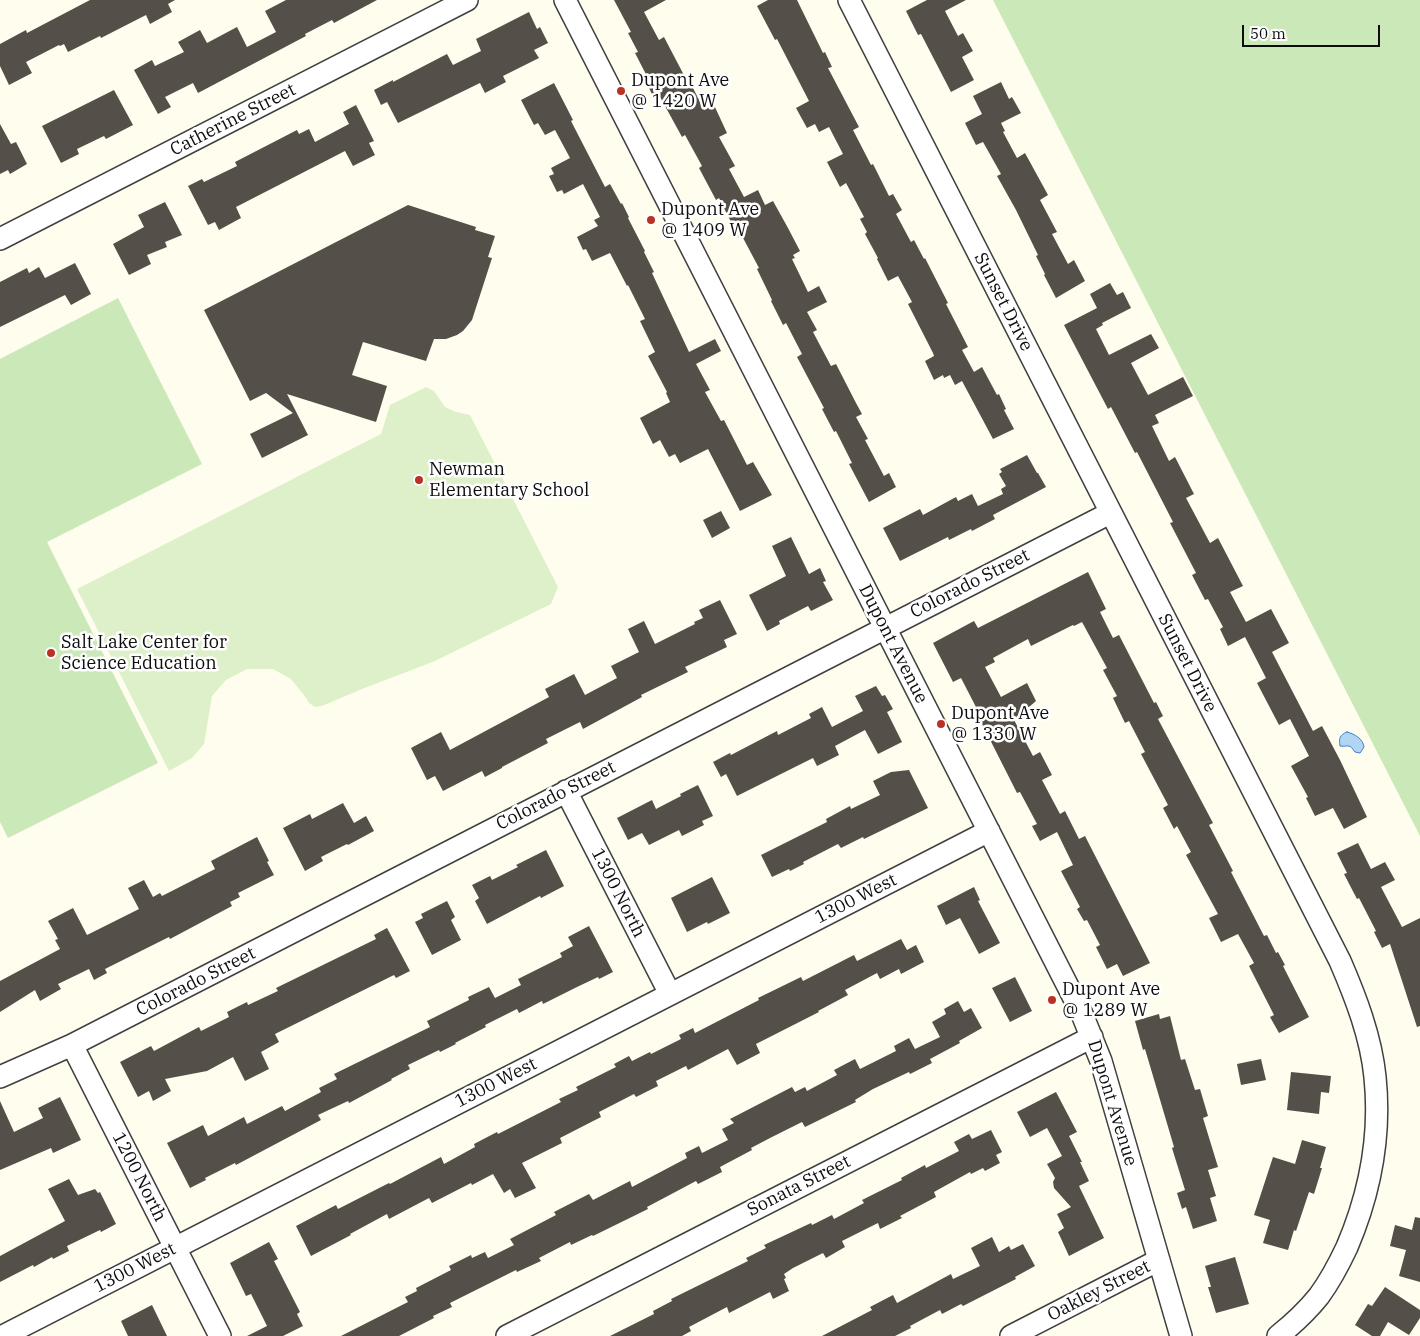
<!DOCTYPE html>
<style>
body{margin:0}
#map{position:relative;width:1420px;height:1336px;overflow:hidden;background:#fffded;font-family:"IBM Plex Serif",serif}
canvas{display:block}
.scale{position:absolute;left:1242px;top:25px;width:138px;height:22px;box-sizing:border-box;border:2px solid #0d0d0d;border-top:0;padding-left:6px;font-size:15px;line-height:18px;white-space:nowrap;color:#0d0d0d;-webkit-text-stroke:4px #fff;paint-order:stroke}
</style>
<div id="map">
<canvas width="1420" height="1336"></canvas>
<div class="scale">50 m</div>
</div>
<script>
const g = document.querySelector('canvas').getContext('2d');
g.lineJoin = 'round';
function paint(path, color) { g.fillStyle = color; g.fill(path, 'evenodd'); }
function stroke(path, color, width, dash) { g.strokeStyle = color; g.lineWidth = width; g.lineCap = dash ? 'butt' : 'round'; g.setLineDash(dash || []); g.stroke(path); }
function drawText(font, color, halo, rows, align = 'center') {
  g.font = font + ' "IBM Plex Serif",serif'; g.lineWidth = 5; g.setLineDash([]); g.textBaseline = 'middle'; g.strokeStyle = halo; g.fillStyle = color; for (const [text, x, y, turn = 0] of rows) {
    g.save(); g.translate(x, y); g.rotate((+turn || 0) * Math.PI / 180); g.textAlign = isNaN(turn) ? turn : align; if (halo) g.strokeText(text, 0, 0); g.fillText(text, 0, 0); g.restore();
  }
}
const green = new Path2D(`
 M993,0H1420V836Z
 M118,298L202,464L47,542L158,763L8,838L0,822V359Z`);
const pitch = new Path2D(`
 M426,387L434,391L445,407L456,412L470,415L558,587L551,604L435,661L362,689L322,706L315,707L309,703L304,695L291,679L273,669H247L226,680L212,696L204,744L192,758L169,771L77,589L381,434L390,405Z`);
const water = new Path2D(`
 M1347,732C1355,734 1363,739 1364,747L1360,753L1355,752C1349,743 1349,747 1340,746C1339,739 1339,735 1347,732Z`);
const building = new Path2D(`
 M90,0H175L168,4L172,12L150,24L146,15L101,38L100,36L68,52L64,44L60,46L59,45L26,62L32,73L9,85L0,66V44L26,30L27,33Z
 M286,0H377L334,23L332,20L305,34L306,36L198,93L193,83L165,97L171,107L158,114L134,70L152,60L155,66L184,52L178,42L200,30L207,43L237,27L247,47L276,32L265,11Z
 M614,0H666L644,12L659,40L664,37L686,79L688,78L704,110L714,105L727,133L719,137L735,166L729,169L744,197L758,190L765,205L773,201L788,228L800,251L793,255L795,258L792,259L808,292L819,286L827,302L807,312L817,330L813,332L831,366L836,364L856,403L862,414L856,417L868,439L865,440L884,476L889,473L896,487L869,502L849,464L852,463L836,431L834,432L822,409L824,408L797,357L802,354L786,323L783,325L771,301L772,300L757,269L759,268L742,236L739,238L719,198L716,200L699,168L702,166L685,135L682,137L659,95L654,98L648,86L651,84L635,53L638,52L628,33L631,32Z
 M768,0H797L823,53L825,52L832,67L828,68L859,127L853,130L871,165L873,164L889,196L893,194L902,210L896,214L911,242L914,240L924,259L925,258L948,303L946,304L968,347L962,350L974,372L982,367L997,395L999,394L1006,409L1004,410L1014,429L993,439L962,381L955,385L950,375L944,378L943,375L934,380L925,361L934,356L933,353L908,304L912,302L898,276L888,281L877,259L878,258L865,234L867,232L860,219L864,217L846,183L840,187L827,162L843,154L829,127L819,132L815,124L807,128L796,108L809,101L777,39L775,40L757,6Z
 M927,0H966L945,11L958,36L963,33L973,51L962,57L974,80L951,92L921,34L918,35L906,11Z
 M529,12L537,29L540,27L548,43L534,50L539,58L503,76L506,82L485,93L480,83L398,123L387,102L381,105L374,90L393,80V82L447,54L453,65L481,51L476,39Z
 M1001,82L1009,99L1012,97L1021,113L1001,123L1005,131L1003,132L1017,158L1025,153L1048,195L1040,200L1057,232L1052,234L1068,264L1074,260L1085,281L1056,298L1044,275L1045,274L1036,256L1038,255L1016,210L997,176L1001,174L983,142L976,145L965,123L982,114L973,96Z
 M554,83L573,120L571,121L605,187L610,184L621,204L622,203L629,217L628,218L645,251L644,252L654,272L652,273L689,352L715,339L721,351L696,364L710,390L705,392L721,421L724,420L747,465L753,462L772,495L740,511L708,449L680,463L675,454L669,457L660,440L653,444L640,418L670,402L666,393L667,392L648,356L655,352L640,321L645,319L628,285L627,286L610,253L592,261L586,249L583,250L577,237L598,226L594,220L600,217L583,184L564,194L562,190L557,192L549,176L554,174L551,168L570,158L555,130L545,135L538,123L534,125L521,100Z
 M114,90L133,125L106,139L104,136L77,149L79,154L61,163L42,126Z
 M356,105L374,141L369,143L375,155L353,166L345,151L236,207L241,218L219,230L215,222L208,225L188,186L202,179L204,182L237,166L235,162L297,130L299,134L309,129L315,142L349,124L343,112Z
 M0,124L11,144L16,142L27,164L10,174L8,170L0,174Z
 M165,202L182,235L165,242L167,247L147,255L151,264L129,275L113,244L144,227L138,215Z
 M408,205L476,227L475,230L495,236L488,257L492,258L472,320L463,331L457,335L446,339H434L426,361L363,342L352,375L387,386L376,422L287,394L308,435L262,458L250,434L293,413L266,393L250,401L204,310Z
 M75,263L91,294L71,305L65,295L0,327V282L27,268L29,273L39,267L45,278Z
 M1110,283L1117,295L1123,292L1131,308L1102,323L1103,325L1096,329L1109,355L1151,334L1159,348L1131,363L1148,395L1183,377L1193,396L1155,415L1159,423L1152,426L1169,461L1175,457L1194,494L1186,498L1210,543L1218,538L1243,586L1230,592L1246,622L1271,609L1289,643L1272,652L1313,731L1322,726L1340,760L1367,817L1344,829L1333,808L1315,816L1306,798L1308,797L1291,766L1309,756L1290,719L1279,725L1257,683L1266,678L1245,637L1228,646L1220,629L1223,627L1208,599L1205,600L1192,575L1196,573L1170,523L1173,522L1137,452L1135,453L1111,407L1108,409L1064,325L1097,308L1090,294Z
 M1027,455L1037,473H1038L1046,487L993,515L995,519L972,531L971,529L949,540L948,537L900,561L883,528L920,509L923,515L956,497L958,501L972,494L978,506L1003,494L1001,489L1006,486L999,474L1002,472L1000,469Z
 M721,511L730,528L712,538L703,520Z
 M791,537L809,574L820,568L826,581L823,582L833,600L811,611L808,606L779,621L780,624L767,631L749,595L786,576L772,546Z
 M1088,572L1106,609L1100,612L1113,638L1119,635L1154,703L1156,702L1163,716L1158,719L1213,823L1209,825L1233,871L1231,872L1264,936L1267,935L1276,953L1278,952L1285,965L1283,966L1309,1017L1279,1033L1270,1017L1274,1015L1249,966L1254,963L1238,934L1221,942L1209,918L1218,914L1186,855L1191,852L1177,826L1174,829L1163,808L1168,805L1141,754L1145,752L1129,721L1125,723L1113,698L1117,696L1103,670L1107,668L1082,622L1074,626L1073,625L1031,646L1028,639L993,658L995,662L985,667L1001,697L1027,683L1036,701L1014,720L1033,756L1040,752L1052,775L1042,780L1060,814L1065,811L1079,839L1085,836L1150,963L1123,976L1117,964L1107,969L1096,947L1100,945L1087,920L1084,921L1077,909L1080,907L1061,871L1073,865L1057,832L1040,841L1032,826L1037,824L1020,792L1017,793L975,710L977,709L961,678L953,682L933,643L974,621L978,628Z
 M720,600L737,634L724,640L727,647L685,667L688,672L641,695L642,697L583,729L580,722L546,739L548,743L502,767V768L485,777L482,771L443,791L435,776L427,780L411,748L441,732L450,750L549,697L545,689L574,674L585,695L617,678L611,666L639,652L628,629L644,621L655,644L695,624L694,622L703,618L699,610Z
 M876,686L882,696L885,695L893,709L887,712L902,742L878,754L865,730L835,746L839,755L817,766L813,758L737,796L726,774L721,777L713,762L730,753L731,755L777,731L778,735L811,718L809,714L822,707L832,727L863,711L855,696Z
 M909,770L928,808L864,839L863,837L841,848L838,844L803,862L804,864L790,871L789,869L772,877L761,855L827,822L826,819L850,806L851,809L880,795L873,781L891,772Z
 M698,785L713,816L702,821L704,825L682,836L679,830L649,845L642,833L628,840L617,818L652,800L656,809L681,796L680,794Z
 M343,803L354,823L366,816L374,831L348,845L347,844L321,857L323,861L305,871L283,828L310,814L312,819Z
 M257,837L269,861L267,862L274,875L238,893L240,897L230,902L232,906L170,939L169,937L105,969L107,973L94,980L89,969L58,984L61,989L40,1001L35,990L0,1012V981L60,949L55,940L58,939L48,921L73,908L87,935L139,909L128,888L144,880L153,897L160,893L162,896L215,869L211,861Z
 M1358,843L1371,869L1385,862L1395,880L1381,887L1402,927L1420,918V1026L1417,1027L1390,944L1382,948L1374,932L1376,931L1359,898L1357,899L1344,874L1347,873L1337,853Z
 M546,850L564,886L541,898L540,896L487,924L475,901L479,898L472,885L490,876L492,880L518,867L516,865Z
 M712,877L730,913L708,924L707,922L687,932L671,898Z
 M974,887L980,900L978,901L1000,943L979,954L960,918L946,925L937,906Z
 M447,901L455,917L451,920L461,940L432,955L415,922L423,918L421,914Z
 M589,926L613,972L599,979L598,977L577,987L543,1004L542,1001L519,1013L517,1009L485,1025L486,1027L455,1043L456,1044L440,1052L439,1050L408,1065L410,1069L391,1079L392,1080L349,1103L348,1101L318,1115L321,1120L236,1165L235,1163L205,1178L206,1180L190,1188L167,1143L203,1125L208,1136L244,1117L247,1124L282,1106L285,1111L321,1092L319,1088L337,1079L334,1074L430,1027L427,1021L469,1000L468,997L489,987L495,998L521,985L518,979L562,957L560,953L573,946L568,937Z
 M387,928L410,971L396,978L394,975L275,1034L279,1042L261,1052L269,1069L245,1081L233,1057L207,1071L165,1079L171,1091L153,1101L149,1091L138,1097L120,1062L151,1046L154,1051L199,1027L201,1031L229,1017L227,1012L247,1002L248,1005L278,991L276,988L376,939L374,935Z
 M901,939L907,950L916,945L924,962L901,974L899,969L880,979L877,973L845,990L848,995L818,1011L819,1012L756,1044L760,1053L737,1065L728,1049L688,1070L686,1066L656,1081L658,1086L636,1097L634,1094L599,1112L601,1117L560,1138L562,1143L522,1163L536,1188L515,1198L510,1189L504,1193L493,1174L472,1185L471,1183L432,1203L429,1198L389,1219L387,1214L350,1234L351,1235L311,1256L296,1226L336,1205L338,1209L389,1183L390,1184L441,1157L444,1164L475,1147L474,1144L497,1132L498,1134L561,1102L559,1099L578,1090L576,1087L616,1067L614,1064L629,1056L632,1061L650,1052L651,1054L681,1039L679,1035L693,1028L695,1033L759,1000L758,998L801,977L803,981L854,955L857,961Z
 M1015,977L1032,1011L1010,1022L992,988Z
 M958,1001L964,1012L971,1008L982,1028L959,1041L960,1043L930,1059L932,1063L910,1074L909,1072L873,1089L855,1100L856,1102L805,1127L802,1122L770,1138L751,1148L752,1150L720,1167L722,1172L698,1184L696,1181L647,1207L648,1209L593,1236L592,1235L571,1245L570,1242L539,1258L541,1261L517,1272L516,1270L450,1303L452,1307L433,1316L434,1318L399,1336H341L408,1302L405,1297L417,1291L416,1288L451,1270L449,1266L471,1255L472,1258L485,1252L488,1258L514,1245L510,1239L556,1215L554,1212L589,1194L593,1200L630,1181L632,1187L687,1158L685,1153L699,1146L702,1153L728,1140L722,1129L734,1123L730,1119L792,1087L795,1092L805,1087L807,1091L837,1075L834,1070L855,1059L860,1069L896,1051L894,1046L909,1038L915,1049L940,1037L932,1022L946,1014L944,1009Z
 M1159,1014L1160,1019L1170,1016L1181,1060L1185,1059L1195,1090L1200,1089L1208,1116L1203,1118L1218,1167L1208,1170L1216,1196L1210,1198L1217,1221L1193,1229L1186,1207L1182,1209L1177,1193L1185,1190L1172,1148L1174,1147L1145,1049L1143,1050L1135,1021Z
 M1261,1059L1266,1080L1241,1085L1237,1064Z
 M1291,1072L1331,1076L1329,1093L1321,1092L1319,1114L1287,1110Z
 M1056,1092L1077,1132L1069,1136L1082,1162H1080L1089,1181L1079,1186L1104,1238L1069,1256L1058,1232L1064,1228L1057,1214L1071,1207L1054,1188L1053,1182L1055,1178L1047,1164L1062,1156L1047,1128L1030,1137L1017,1112Z
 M60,1097L81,1140L53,1153L51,1148L0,1170V1101L14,1132L43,1118L38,1108Z
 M991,1130L1002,1152L996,1155L1000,1163L985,1171L983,1168L971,1174L970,1172L934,1192L936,1197L900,1216L902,1218L880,1229L878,1223L842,1241L845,1247L826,1258L823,1253L793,1268L784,1274L786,1278L784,1279L789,1291L773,1299L770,1292L729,1313L727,1307L689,1327L691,1331L682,1336H610L654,1314L653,1311L672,1301L671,1299L748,1261L746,1258L766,1248L764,1245L811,1223L812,1225L832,1215L834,1219L864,1203L862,1200L902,1180L901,1178L925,1165L926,1168L959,1151L954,1142L969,1134L972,1139Z
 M1302,1140L1326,1147L1320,1168H1322L1314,1194L1309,1192L1296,1231L1294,1230L1288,1250L1263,1243L1270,1220L1254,1215L1273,1157L1295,1164Z
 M69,1179L78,1195L95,1189L98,1193L100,1192L116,1224L101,1232L100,1230L67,1246L69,1251L53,1259L52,1257L34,1267L33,1265L0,1282V1256L65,1221L48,1189Z
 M1415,1217L1420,1218V1282L1399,1276L1406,1250L1390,1246L1395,1225L1412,1230Z
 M992,1237L999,1252L1009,1246L1011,1250L1023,1244L1035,1266L1015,1277L1016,1279L963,1306L961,1304L942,1314L940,1310L910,1326L911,1328L895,1336H822L872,1310L870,1307L893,1295L897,1303L951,1274L953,1279L980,1266L971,1248Z
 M269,1242L278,1259L274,1261L300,1312L297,1314L303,1326L283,1336H247L267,1326L251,1294L246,1296L230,1263Z
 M1235,1257L1249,1304L1216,1313L1208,1287H1211L1205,1266Z
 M1385,1287L1420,1310V1318L1409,1335L1388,1322L1380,1336H1372L1355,1325L1368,1304L1372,1306Z
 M152,1305L167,1336H128L121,1321Z`);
const minor = new Path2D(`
 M565,0L1082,1014L1101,1061L1181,1336
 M849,0L1340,961C1356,998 1371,1037 1375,1077C1381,1135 1370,1193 1347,1247C1339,1264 1330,1281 1319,1296C1307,1311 1293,1324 1278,1336
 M0,239L467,0
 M566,791L670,994
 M72,1045L220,1336
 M0,1077L72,1045L1110,513
 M3,1336L989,831
 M507,1336L1092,1037
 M1011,1336L1159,1260`);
const markers = [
 [621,91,5,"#ba3127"],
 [651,220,5,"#ba3127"],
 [419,480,5,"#ba3127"],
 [51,653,5,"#ba3127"],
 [941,724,5,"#ba3127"],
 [1052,1000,5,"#ba3127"]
];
const poiNames = [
 ["Dupont Ave",631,81],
 ["@ 1420 W",631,102],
 ["Dupont Ave",661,210],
 ["@ 1409 W",661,231],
 ["Newman",429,470],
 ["Elementary School",429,491],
 ["Salt Lake Center for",61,643],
 ["Science Education",61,664],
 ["Dupont Ave",951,714],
 ["@ 1330 W",951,735],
 ["Dupont Ave",1062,990],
 ["@ 1289 W",1062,1011]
];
const streetNames = [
 ["Catherine Street",233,120,-27],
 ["Sunset Drive",1003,302,63],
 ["Colorado Street",970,584,-27],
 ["Dupont Avenue",893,644,63],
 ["Sunset Drive",1187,663,63],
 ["Colorado Street",556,796,-27],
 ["1300 North",618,893,63],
 ["1300 West",856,899,-27],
 ["Colorado Street",196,982,-27],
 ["1300 West",496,1083,-27],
 ["Dupont Avenue",1112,1103,73],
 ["1200 North",139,1177,63],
 ["Sonata Street",799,1186,-27],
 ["1300 West",135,1268,-27],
 ["Oakley Street",1099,1291,-27]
];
paint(green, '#cbe8b8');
paint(pitch, '#def0c9');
paint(water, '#b3d5f5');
stroke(water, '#3b81cb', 1);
paint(building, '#554f49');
stroke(minor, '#404040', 24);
stroke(minor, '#fff', 21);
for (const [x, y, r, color] of markers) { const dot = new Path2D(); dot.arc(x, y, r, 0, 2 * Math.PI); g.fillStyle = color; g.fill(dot); stroke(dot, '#fff', 2); }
drawText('18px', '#0d0d0d', '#fff', poiNames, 'left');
drawText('18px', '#0d0d0d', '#fff', streetNames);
</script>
